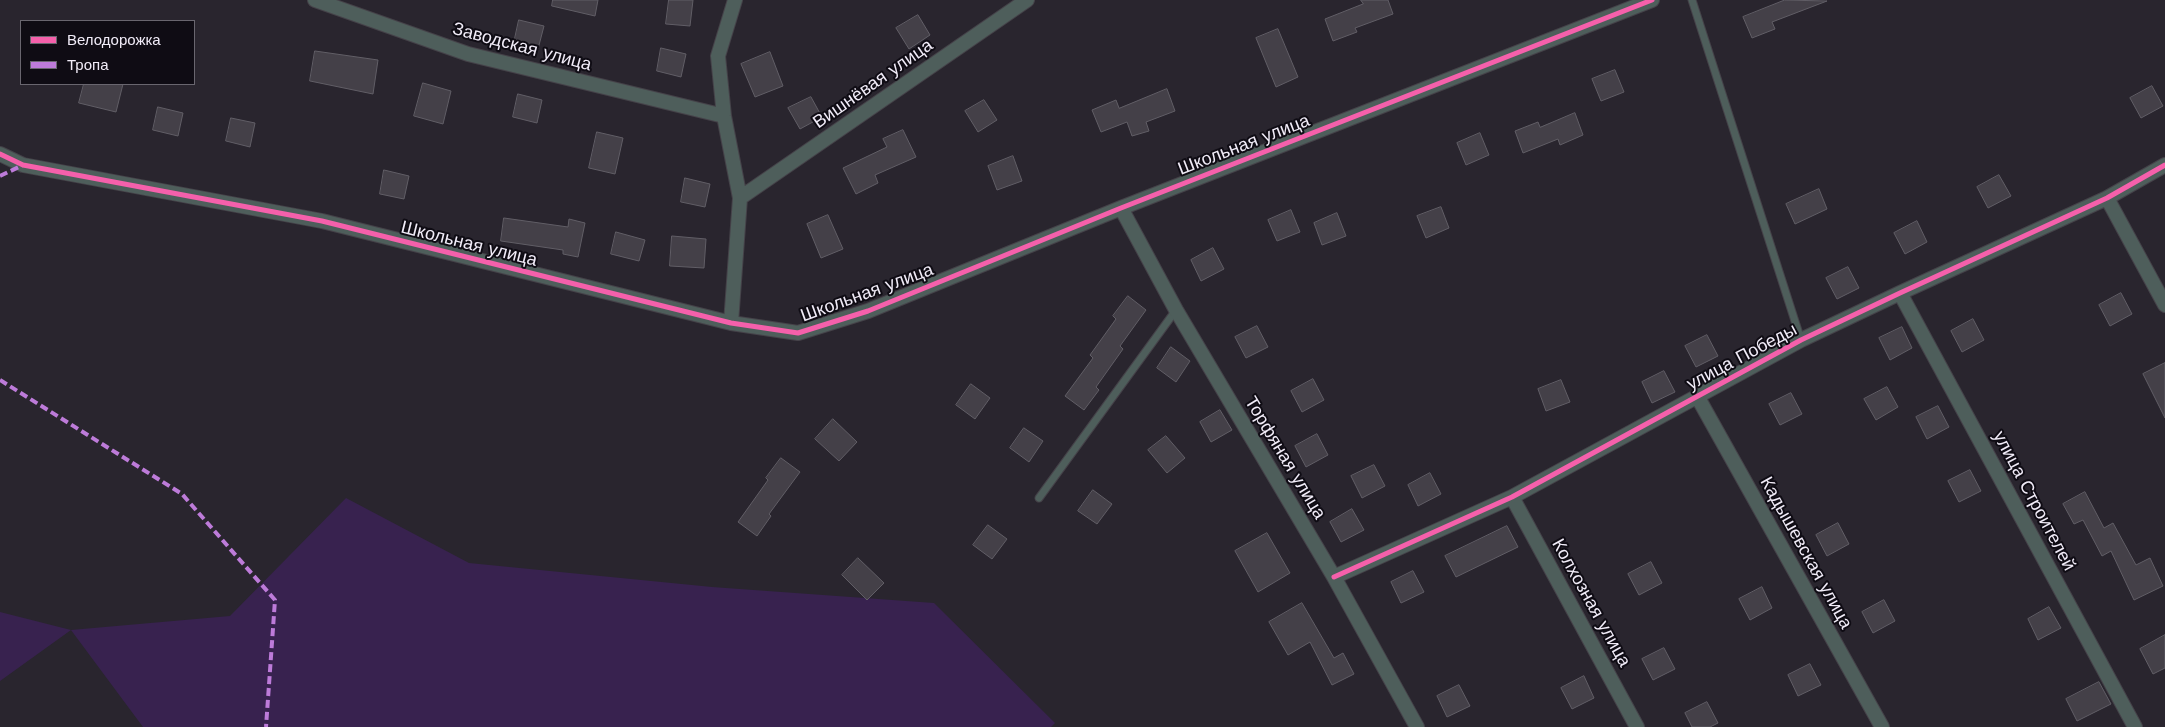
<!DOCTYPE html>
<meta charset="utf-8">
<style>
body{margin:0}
#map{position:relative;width:2165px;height:727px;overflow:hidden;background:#29252e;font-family:"Work Sans",sans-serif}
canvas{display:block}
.legend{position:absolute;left:20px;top:20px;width:175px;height:65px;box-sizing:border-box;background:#0f0c14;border:1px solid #69666f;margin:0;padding:6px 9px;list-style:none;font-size:15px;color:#f1ecf8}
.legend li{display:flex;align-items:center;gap:10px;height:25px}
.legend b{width:25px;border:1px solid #69666f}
</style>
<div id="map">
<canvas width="2165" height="727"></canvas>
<ul class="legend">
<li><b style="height:6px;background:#f560ab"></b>Велодорожка</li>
<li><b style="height:6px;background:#bd7bd9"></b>Тропа</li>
</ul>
</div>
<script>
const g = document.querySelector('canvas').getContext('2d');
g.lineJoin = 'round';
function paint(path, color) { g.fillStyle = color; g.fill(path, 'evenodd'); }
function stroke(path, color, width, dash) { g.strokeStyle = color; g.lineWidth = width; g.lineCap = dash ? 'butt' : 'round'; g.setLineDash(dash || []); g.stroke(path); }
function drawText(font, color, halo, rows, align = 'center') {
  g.font = font + ' "Work Sans",sans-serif'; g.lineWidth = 4; g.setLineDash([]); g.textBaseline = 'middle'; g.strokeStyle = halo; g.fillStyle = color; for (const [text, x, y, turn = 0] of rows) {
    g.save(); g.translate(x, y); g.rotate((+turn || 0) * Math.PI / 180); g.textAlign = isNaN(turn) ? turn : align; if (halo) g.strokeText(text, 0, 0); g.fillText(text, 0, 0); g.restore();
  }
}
const green = new Path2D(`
 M346,498L469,563L712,587L934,603L1055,723L1051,727H143L71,630L0,681V612L71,630L230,616Z`);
const building = new Path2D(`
 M553,0H598L595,16L552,6Z
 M669,0H693L690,26L666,24Z
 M1361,0H1388L1393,14L1355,28L1357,32L1333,41L1325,19L1363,4Z
 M1785,0L1827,1L1772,22L1775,29L1752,38L1743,17Z
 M918,15L930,35L909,49L896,28Z
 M519,20L544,26L538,49L514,43Z
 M1278,29L1298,77L1276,87L1256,38Z
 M661,48L686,54L681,77L657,71Z
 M315,51L378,60L373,94L310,81Z
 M770,52L783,86L755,97L741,64Z
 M1615,70L1624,92L1601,101L1592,79Z
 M423,83L451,91L443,124L414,116Z
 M84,84H123L116,112L79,103Z
 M2152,86L2163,106L2141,118L2130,98Z
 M1167,89L1175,111L1146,122L1149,131L1132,136L1127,122L1101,132L1092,110L1116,100L1119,108Z
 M518,94L542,100L537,123L513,117Z
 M811,97L822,117L800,129L788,108Z
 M984,100L997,120L978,132L965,111Z
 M158,107L183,113L178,136L153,130Z
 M1575,113L1583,135L1560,145L1558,139L1523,153L1515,131L1538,122L1540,127Z
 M231,118L255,123L250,147L226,141Z
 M903,130L916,157L875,175L878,183L856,194L843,168L887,147L883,139Z
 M597,132L623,138L615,174L589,168Z
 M1480,133L1489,155L1466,165L1457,143Z
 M1013,156L1022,181L997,190L988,166Z
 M384,170L409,176L404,199L380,194Z
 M1999,175L2011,196L1988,208L1977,187Z
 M685,178L710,184L705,207L681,202Z
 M1819,189L1827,209L1795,224L1786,204Z
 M1441,207L1449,228L1426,238L1417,216Z
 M1291,210L1300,232L1277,241L1268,220Z
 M1337,213L1346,236L1322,245L1314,223Z
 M828,215L843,249L821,258L807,224Z
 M504,218L568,227L569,219L585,223L578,257L563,254V250L501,241Z
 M1917,221L1927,242L1905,254L1894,233Z
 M616,232L645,240L639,261L611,254Z
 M672,236L706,239L704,268L670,266Z
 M1213,248L1224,269L1201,281L1191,260Z
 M1848,267L1859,288L1837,299L1826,278Z
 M2121,293L2132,314L2110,326L2099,305Z
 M1128,296L1146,310L1120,346L1123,349L1096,387L1099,390L1084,410L1065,396L1093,358L1090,355L1116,319L1113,316Z
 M1973,319L1984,340L1962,352L1951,331Z
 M1257,326L1268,347L1246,358L1235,337Z
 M1902,327L1912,348L1890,360L1879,338Z
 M1707,335L1718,356L1696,367L1685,346Z
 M1171,347L1190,361L1176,382L1157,368Z
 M2165,363V418L2143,374Z
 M1664,371L1675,392L1652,403L1642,382Z
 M1313,379L1324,400L1302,412L1291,391Z
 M1561,380L1570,402L1546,411L1538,389Z
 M971,384L990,398L975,419L956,405Z
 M1887,387L1898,407L1876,420L1864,399Z
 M1791,393L1802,414L1780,425L1769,404Z
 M1938,406L1949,427L1927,439L1916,417Z
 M1220,410L1232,430L1211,442L1200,422Z
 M833,419L857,442L839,461L815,439Z
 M1024,428L1043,441L1029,462L1010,448Z
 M1317,434L1328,455L1306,467L1295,446Z
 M1166,436L1185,458L1167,473L1148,450Z
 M781,458L800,472L769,514L771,516L757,536L738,522L768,480L766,478Z
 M1374,465L1385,486L1362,498L1351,476Z
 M1970,470L1981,491L1959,502L1948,481Z
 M1430,473L1441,494L1418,506L1408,485Z
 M1093,490L1112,504L1097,524L1078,511Z
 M2085,492L2104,528L2113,523L2136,565L2150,558L2163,586L2134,600L2111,551L2102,556L2083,520L2074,524L2063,504Z
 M1352,509L1364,530L1341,542L1330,522Z
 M1838,523L1849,544L1827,556L1816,535Z
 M988,525L1007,539L992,559L973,545Z
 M1507,526L1518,547L1456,577L1445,556Z
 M1267,533L1290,573L1258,592L1235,551Z
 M858,558L884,583L867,600L842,575Z
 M1651,562L1662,583L1639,595L1628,574Z
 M1413,571L1424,592L1401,603L1391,582Z
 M1762,587L1772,608L1750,620L1739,599Z
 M1884,600L1895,621L1873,633L1862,612Z
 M1302,603L1334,658L1343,653L1354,674L1332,685L1310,642L1288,655L1269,622Z
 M2049,607L2061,628L2038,640L2028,619Z
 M2165,635V668L2153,674L2140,649Z
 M1664,648L1675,669L1653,680L1642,659Z
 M1810,664L1821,685L1798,696L1788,675Z
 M1584,676L1594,698L1572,709L1561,688Z
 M2099,682L2111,704L2077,721L2066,699Z
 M1459,685L1470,706L1447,717L1437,696Z
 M1707,702L1718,723L1710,727H1692L1685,713Z`);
const lane = new Path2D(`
 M1692,0L1801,340
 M1039,498L1176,310`);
const street = new Path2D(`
 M315,0L468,54L724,116
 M0,154L23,165L322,221L731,323L798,333L868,311L1121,208L1652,0
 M740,198L1027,0
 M2107,198L2165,305
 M1121,208L1176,310L1334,577L1417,727
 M1900,293L2135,727
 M731,323L740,198L724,116L718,56L735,0
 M1697,396L1882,727
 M1512,497L1637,727
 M1334,577L1512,497L1801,340L1900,293L2107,198L2165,165`);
const quiet = new Path2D(`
 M0,176L23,165
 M0,380L182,494L275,600L266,727`);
const cycleway = new Path2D(`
 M0,154L23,165L322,221L731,323L798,333L868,311L1121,208L1652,0
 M1334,577L1512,497L1801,340L1900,293L2107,198L2165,165`);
const streetNames = [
 ["Заводская улица",522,47,15],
 ["Вишнёвая улица",873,84,-35],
 ["Школьная улица",1244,145,-21],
 ["Школьная улица",469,244,14],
 ["Школьная улица",867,293,-20],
 ["улица Победы",1742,357,-28],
 ["Торфяная улица",1285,458,59],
 ["улица Строителей",2034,501,62],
 ["Кадышевская улица",1806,553,61],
 ["Колхозная улица",1591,603,61]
];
paint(green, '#38224f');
paint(building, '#444048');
stroke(building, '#615e66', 1);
stroke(lane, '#454249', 9);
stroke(street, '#454249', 16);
stroke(lane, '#4e5e5b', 7);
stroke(street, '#4e5e5b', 14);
stroke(quiet, '#bd7bd9', 4, [8, 4]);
stroke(cycleway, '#f560ab', 5);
drawText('18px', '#f1ecf8', '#0f0c14', streetNames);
</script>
